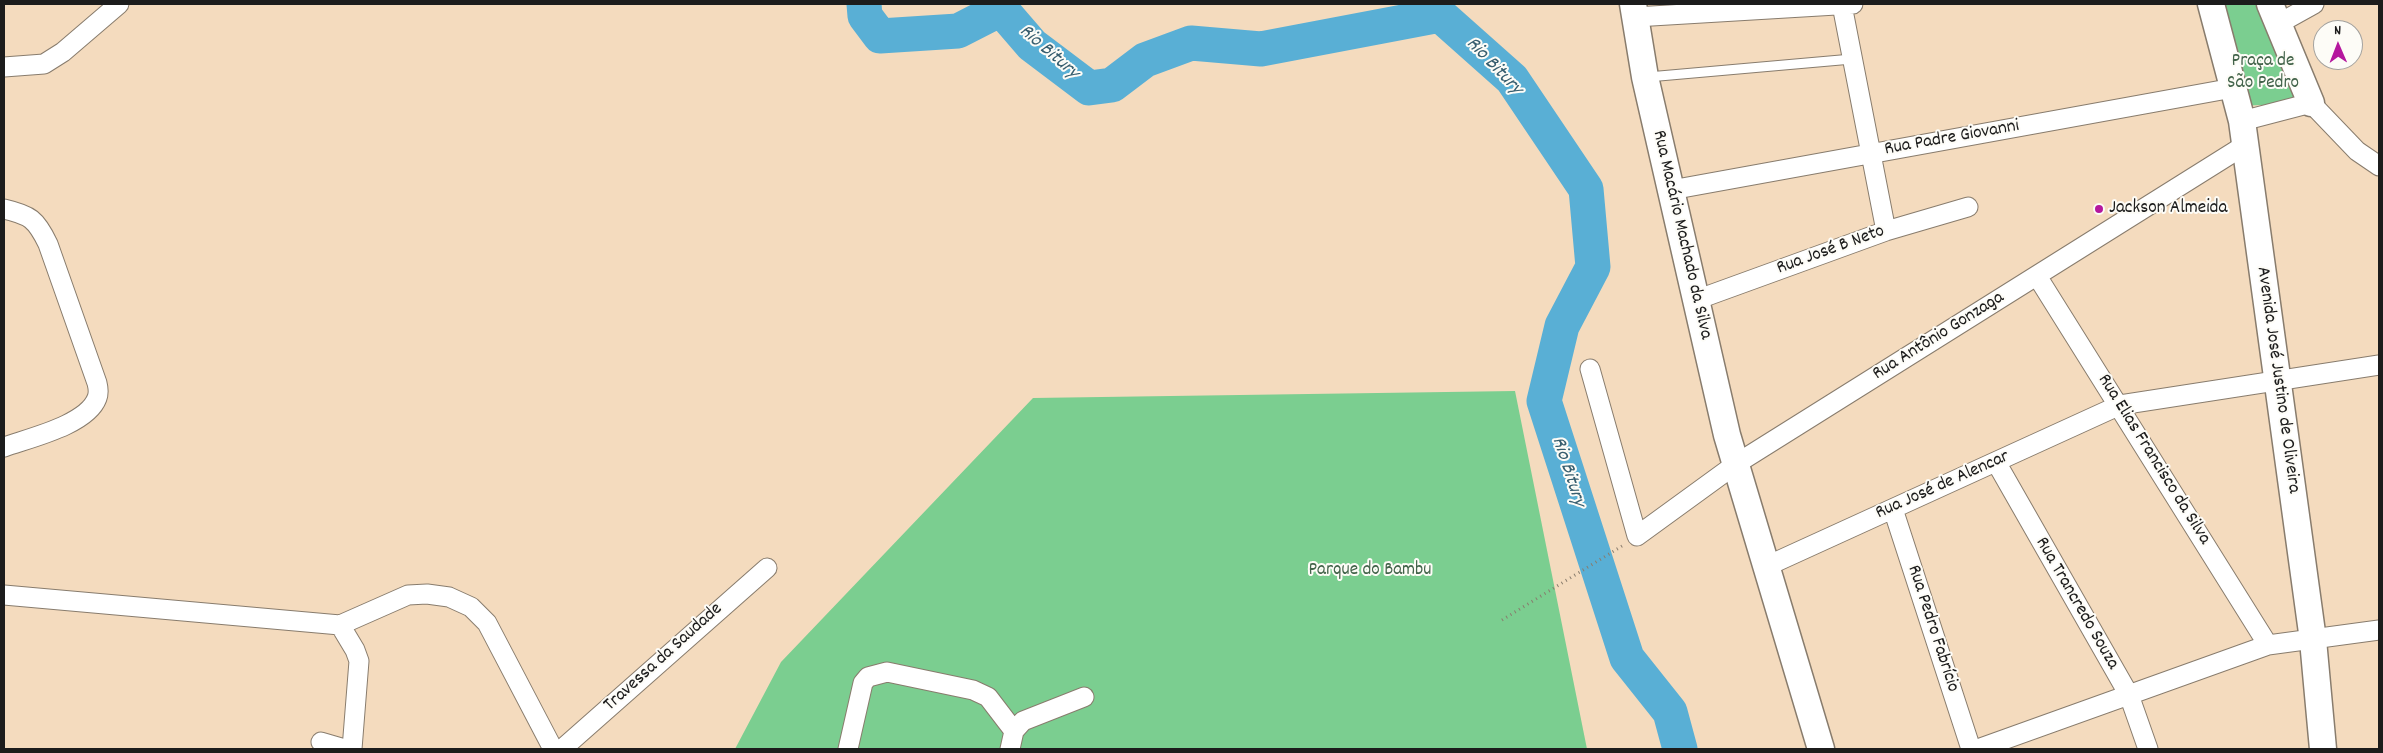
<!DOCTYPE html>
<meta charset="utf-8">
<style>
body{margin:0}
#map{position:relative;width:2383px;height:753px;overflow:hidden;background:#f4dbbe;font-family:Dekko,sans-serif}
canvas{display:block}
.frame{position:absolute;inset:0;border:5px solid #1c1c1c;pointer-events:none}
.north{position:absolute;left:2313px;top:20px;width:50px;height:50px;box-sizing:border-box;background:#fdfcf7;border:1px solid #a3a29f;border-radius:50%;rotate:359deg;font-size:14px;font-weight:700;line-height:20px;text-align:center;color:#1c1c1c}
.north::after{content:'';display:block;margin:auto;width:18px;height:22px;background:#b5179e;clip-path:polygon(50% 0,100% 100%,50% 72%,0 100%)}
</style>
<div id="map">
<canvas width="2383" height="753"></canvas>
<div class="frame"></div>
<div class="north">N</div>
</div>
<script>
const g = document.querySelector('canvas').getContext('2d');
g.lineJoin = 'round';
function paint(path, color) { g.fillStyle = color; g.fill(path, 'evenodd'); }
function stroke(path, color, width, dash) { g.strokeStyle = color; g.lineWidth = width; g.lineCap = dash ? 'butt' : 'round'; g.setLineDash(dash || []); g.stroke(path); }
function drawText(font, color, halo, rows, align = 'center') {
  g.font = font + ' Dekko,sans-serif'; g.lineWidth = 4; g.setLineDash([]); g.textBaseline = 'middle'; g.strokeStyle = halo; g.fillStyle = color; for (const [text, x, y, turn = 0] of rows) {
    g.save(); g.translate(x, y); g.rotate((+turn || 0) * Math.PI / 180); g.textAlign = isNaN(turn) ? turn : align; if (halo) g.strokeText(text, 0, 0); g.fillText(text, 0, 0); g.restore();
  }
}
const green = new Path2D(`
 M2216,4H2265L2311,103L2238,106Z
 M1515,391L1587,749H735L781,662L1033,398Z`);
const river = new Path2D(`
 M864,4L865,16L880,36L958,31L1001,9L1032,45L1089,88L1112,85L1145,60L1191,43L1261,49L1440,15L1512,79L1586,189L1593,267L1562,326L1544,401L1627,658L1670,712L1680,749`);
const path = new Path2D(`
 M1502,620L1622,546`);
const lane = new Path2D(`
 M1648,77L1852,59`);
const street = new Path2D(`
 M1842,5L1886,231
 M1635,17L1853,4
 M2278,24L2314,4
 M4,67L44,64L63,52L119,4
 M2242,121L2311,103L2357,151L2379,166
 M1671,190L2233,88
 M4,209C30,215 36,219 48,244L97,383C98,387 99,393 97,398C87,425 29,438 4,447
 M2037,276L2268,645
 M1696,300L1886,231L1968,207
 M1590,369L1637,536L1736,464L2245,145
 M1996,462L2129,695L2148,749
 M1893,509L1971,749
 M1767,566L2120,405L2379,365
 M4,595L340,625L408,595L427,594L449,597L471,607L487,623L553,749
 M340,625L355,650L359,661L352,749
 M321,742L345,749
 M562,749L767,568
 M848,749L863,683L868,677L887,672L973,690L988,697L1014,731
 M1010,749L1014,731L1023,721L1084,697
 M1978,749L2268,645L2379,630`);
const secondary = new Path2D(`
 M1633,4L1645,77L1727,435L1821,749
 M2211,4L2242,121L2313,640L2323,749
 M2270,4L2311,103`);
const markers = [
 [2099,209,5,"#b5179e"]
];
const parkNames = [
 ["Praça de",2263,62],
 ["São Pedro",2263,84],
 ["Parque do Bambu",1370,571]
];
const streetNames = [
 ["Rua Padre Giovanni",1952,139,-10],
 ["Rua Macário Machado da Silva",1681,235,77],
 ["Rua José B Neto",1831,251,-20],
 ["Rua Antônio Gonzaga",1939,337,-32],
 ["Avenida José Justino de Oliveira",2277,380,82],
 ["Rua Elias Francisco da Silva",2153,460,58],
 ["Rua José de Alencar",1943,486,-24],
 ["Rua Trancredo Souza",2076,604,60],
 ["Rua Pedro Fabrício",1932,629,72],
 ["Travessa da Saudade",664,658,-42]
];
const poiNames = [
 ["Jackson Almeida",2109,209]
];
const waterNames = [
 ["Rio Bitury",1048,53,41],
 ["Rio Bitury",1493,67,46],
 ["Rio Bitury",1567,472,72]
];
paint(green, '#7bce90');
stroke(river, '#59afd5', 35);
stroke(lane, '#887c6d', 11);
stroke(street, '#887c6d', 21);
stroke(secondary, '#887c6d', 29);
stroke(path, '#887c6d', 3, [1, 4]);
stroke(lane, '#fff', 9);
stroke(street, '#fff', 19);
stroke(secondary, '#fff', 26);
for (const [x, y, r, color] of markers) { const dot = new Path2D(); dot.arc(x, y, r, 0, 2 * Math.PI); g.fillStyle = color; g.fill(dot); stroke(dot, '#fdfcf7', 2); }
drawText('19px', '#42634a', '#fdfcf7', parkNames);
drawText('19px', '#1c1c1c', '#fdfcf7', streetNames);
drawText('19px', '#1c1c1c', '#fdfcf7', poiNames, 'left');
drawText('italic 20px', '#375e6f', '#fdfcf7', waterNames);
</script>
